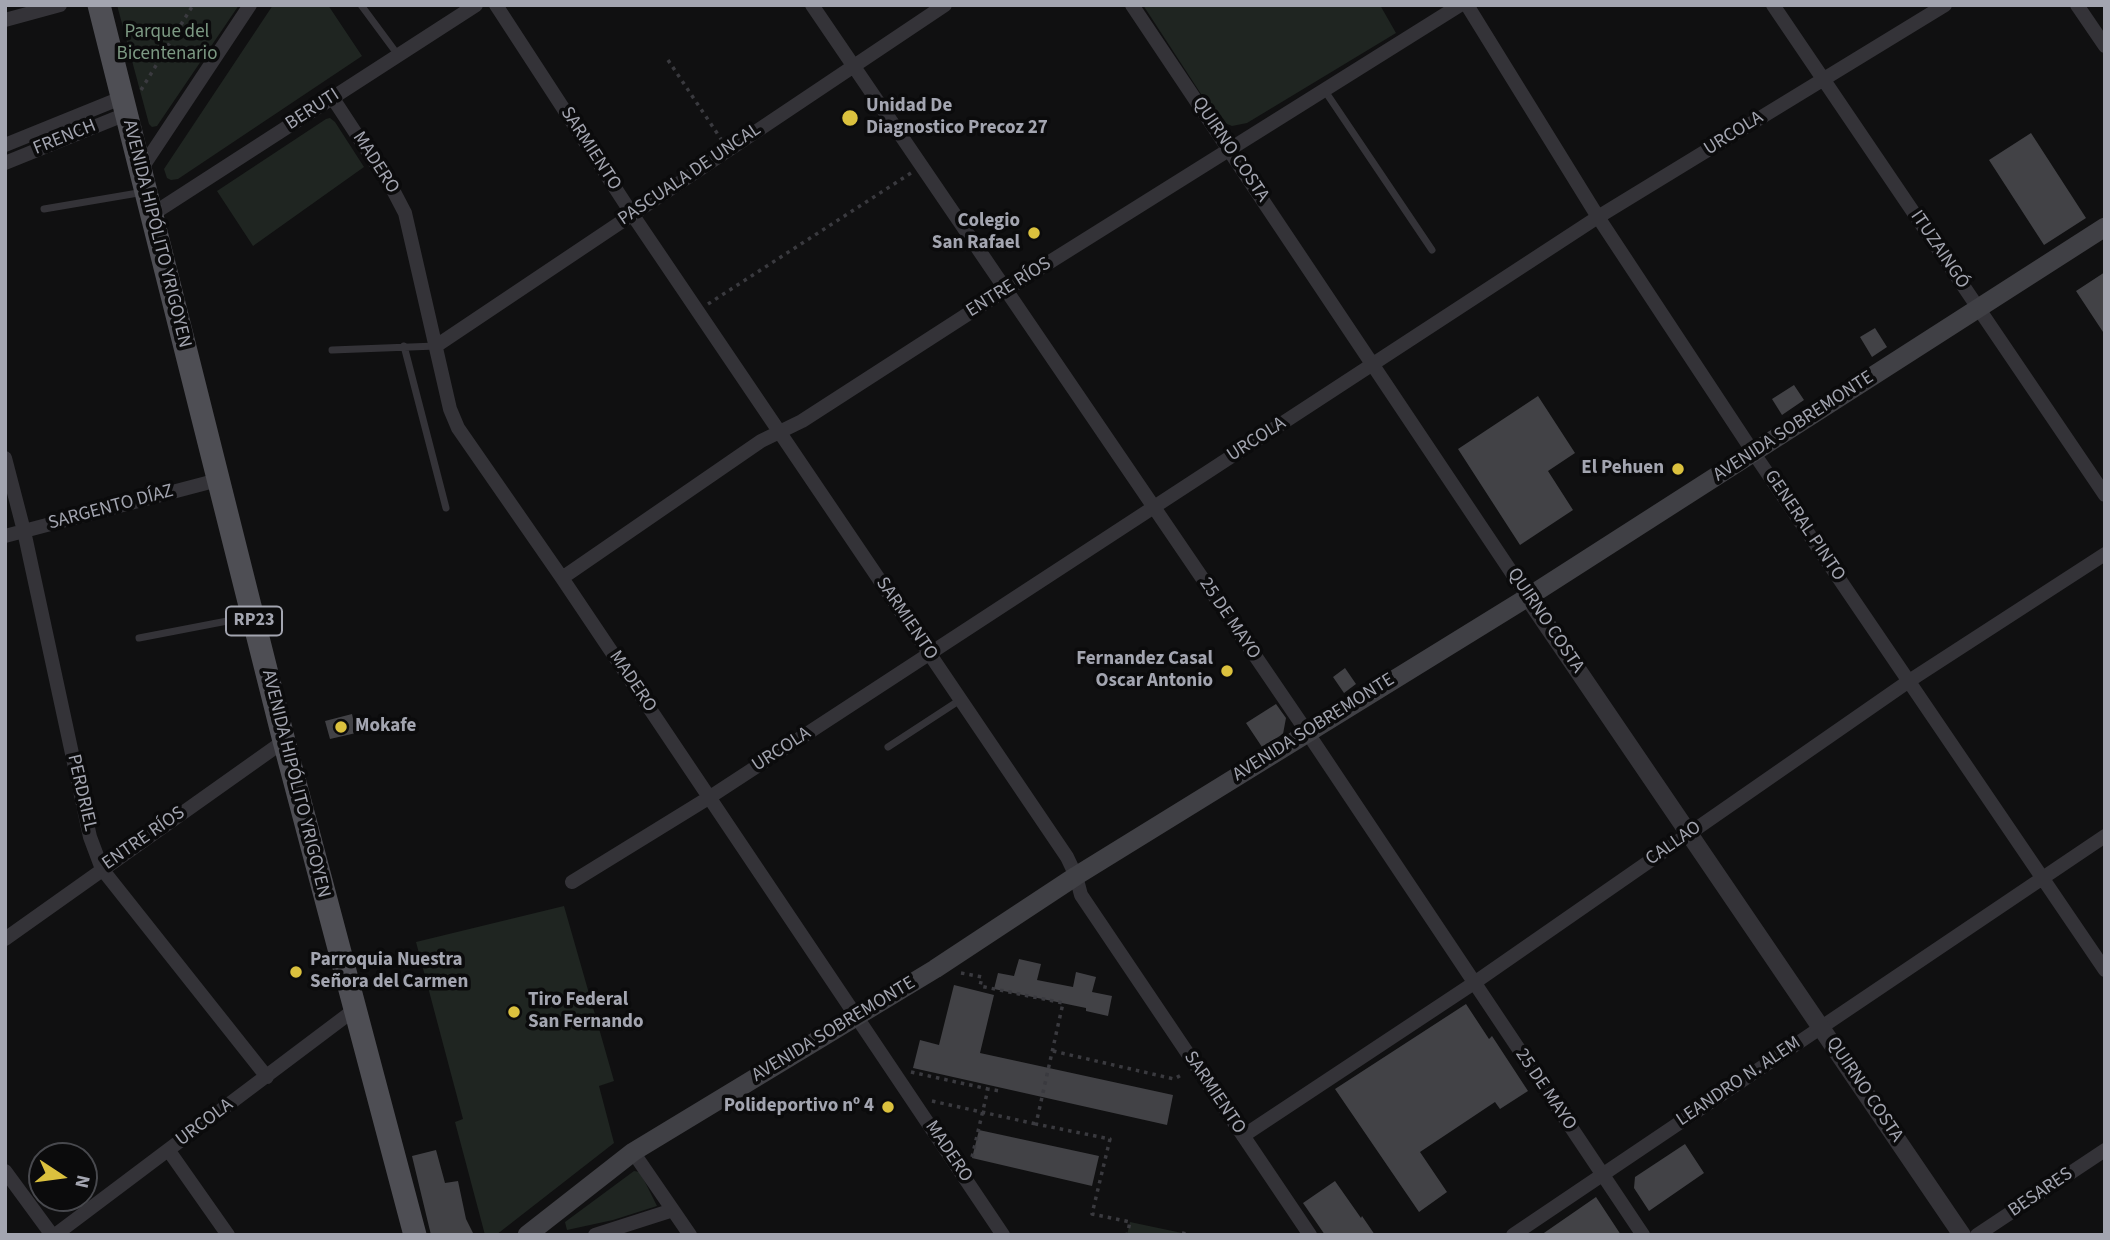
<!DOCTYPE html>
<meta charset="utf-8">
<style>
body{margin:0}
#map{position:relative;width:2110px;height:1240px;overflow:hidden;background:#101011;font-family:"Source Sans 3",sans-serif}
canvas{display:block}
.frame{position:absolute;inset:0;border:7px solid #a3a5b0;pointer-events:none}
.north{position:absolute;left:28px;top:1142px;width:70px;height:70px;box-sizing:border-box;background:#0b0b0c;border:2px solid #48494e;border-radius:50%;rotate:103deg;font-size:19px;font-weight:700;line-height:28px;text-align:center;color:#a3a5b0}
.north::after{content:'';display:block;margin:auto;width:24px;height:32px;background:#dbc13e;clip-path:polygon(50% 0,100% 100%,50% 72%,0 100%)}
</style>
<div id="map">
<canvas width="2110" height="1240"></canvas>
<div class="frame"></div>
<div class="north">N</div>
</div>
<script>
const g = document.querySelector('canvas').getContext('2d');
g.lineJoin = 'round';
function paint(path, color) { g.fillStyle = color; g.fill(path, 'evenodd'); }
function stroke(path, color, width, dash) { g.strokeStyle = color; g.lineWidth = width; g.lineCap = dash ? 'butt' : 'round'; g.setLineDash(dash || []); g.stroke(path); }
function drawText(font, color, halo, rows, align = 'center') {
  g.font = font + ' "Source Sans 3",sans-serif'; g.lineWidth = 7; g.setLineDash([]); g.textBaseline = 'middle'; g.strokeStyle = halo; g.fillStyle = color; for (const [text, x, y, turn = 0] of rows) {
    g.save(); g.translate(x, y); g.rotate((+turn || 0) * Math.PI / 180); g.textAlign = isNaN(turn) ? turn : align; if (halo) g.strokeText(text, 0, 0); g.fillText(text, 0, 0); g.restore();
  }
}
const green = new Path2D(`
 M117,5H239L157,126L152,127L149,124Z
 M273,5H328L362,56L178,179L171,180L167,178L164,169Z
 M1143,5H1380L1396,33L1247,123L1232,126L1218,120Z
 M330,118L335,122L364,167L253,246L217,191L326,119Z
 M564,906L614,1081L599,1086L614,1143L496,1235H485L455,1122L463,1119L416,942Z
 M634,1171L640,1172L657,1206L613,1220L567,1230L565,1222Z
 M1130,1222L1182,1233L1181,1235H1127Z`);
const building = new Path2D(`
 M2031,133L2086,218L2044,245L1989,160Z
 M2105,272V335L2076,291Z
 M1875,328L1887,347L1872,357L1860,337Z
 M1794,385L1804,400L1782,415L1772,399Z
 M1538,396L1575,453L1548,471L1573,510L1520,545L1458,449Z
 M1345,668L1356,684L1344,693L1333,677Z
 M1276,704L1286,718L1283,734L1262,747L1246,723Z
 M352,714L356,733L330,739L325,721Z
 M1019,959L1041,964L1037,980L1073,987L1076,972L1096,977L1092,992L1112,996L1108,1016L1086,1011V1008L994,989L998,973L1014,976Z
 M954,985L994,995L980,1053L1173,1095L1167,1125L913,1068L920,1040L939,1045Z
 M1466,1004L1489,1039L1492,1036L1528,1091L1500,1109L1495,1102L1420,1152L1447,1192L1419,1212L1335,1089Z
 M979,1130L1099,1156L1092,1186L972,1158Z
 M1685,1144L1704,1173L1649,1211L1634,1188L1635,1177Z
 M436,1150L445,1183L458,1181L466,1219L474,1235H431L412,1156Z
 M1335,1181L1361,1218L1362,1216L1375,1235H1325L1303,1203Z
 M1596,1197L1621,1235H1541Z`);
const path = new Path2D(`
 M668,60L721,139
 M141,90L193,5
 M708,304L911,173
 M961,973L982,977L980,986L1063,1003L1036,1124L1110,1139L1092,1214L1130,1222L1127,1235
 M1053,1051L1174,1079L1183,1074
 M911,1072L988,1089
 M932,1101L1036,1124
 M972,1157L988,1089L1000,1091
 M1182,1233L1192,1235`);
const service = new Path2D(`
 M361,5L398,55
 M1325,91L1432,250
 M44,209L144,192
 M404,346L446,508
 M332,350L436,346
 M139,638L248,617
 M888,747L960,700`);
const minor = new Path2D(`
 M496,5L632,214L1067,857L1076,876L1081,895L1310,1235
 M812,5L1307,732L1643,1235
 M1132,5L1528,597
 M1467,5L1598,217L1753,452L2105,970
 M1773,5L2105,495
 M2077,5L2105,46
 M5,20L60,5
 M332,97L393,190L405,213L450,409L458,428L562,578L1003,1235
 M5,145L121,98
 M5,163L126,114
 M140,171L250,5
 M151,215L476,5
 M436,346L945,5
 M5,458L24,531L90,837L102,869L267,1077
 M5,536L218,480
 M562,578L761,441L802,421L1005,290L1460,5
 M572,882L710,797L1598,217L1945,5
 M5,939L284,741
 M1243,1136L1474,983L1909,681L2105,554
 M169,1151L228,1235
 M633,1152L690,1235
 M5,1171L52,1235
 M55,1235L354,1010
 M595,1235L673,1210
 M1513,1235L2105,836
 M1977,1235L2105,1150`);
const tertiary = new Path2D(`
 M1528,597L1962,1235`);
const secondary = new Path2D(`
 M527,1235L633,1152L935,969L1076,876L1528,597L2105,227`);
const primary = new Path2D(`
 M99,5L284,741L415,1235`);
const markers = [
 [850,118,9,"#dbc13e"],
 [1034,233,7,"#dbc13e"],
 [1678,469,7,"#dbc13e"],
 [1227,671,7,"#dbc13e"],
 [341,727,7,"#dbc13e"],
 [296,972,7,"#dbc13e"],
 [514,1012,7,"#dbc13e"],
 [888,1107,7,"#dbc13e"]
];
const shields = [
 [254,621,56]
];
const shieldNames = [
 ["RP23",254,621]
];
const parkNames = [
 ["Parque del",167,33],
 ["Bicentenario",167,55]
];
const poiNames = [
 ["Unidad De",866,107],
 ["Diagnostico Precoz 27",866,129],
 ["Colegio",1020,222,"right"],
 ["San Rafael",1020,244,"right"],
 ["El Pehuen",1664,469,"right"],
 ["Fernandez Casal",1213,660,"right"],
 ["Oscar Antonio",1213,682,"right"],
 ["Mokafe",355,727],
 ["Parroquia Nuestra",310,961],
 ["Señora del Carmen",310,983],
 ["Tiro Federal",528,1001],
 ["San Fernando",528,1023],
 ["Polideportivo nº 4",874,1107,"right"]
];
const streetNames = [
 ["BERUTI",313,110,-33],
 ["URCOLA",1734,134,-32],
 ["FRENCH",65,138,-22],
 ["SARMIENTO",590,149,57],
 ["QUIRNO COSTA",1230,150,56],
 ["MADERO",375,163,57],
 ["PASCUALA DE UNCAL",690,175,-34],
 ["AVENIDA HIPÓLITO YRIGOYEN",156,234,76],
 ["ITUZAINGÓ",1939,250,56],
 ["ENTRE RÍOS",1009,288,-32],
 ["AVENIDA SOBREMONTE",1794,427,-33],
 ["URCOLA",1257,440,-33],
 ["SARGENTO DÍAZ",111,508,-15],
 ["GENERAL PINTO",1804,526,56],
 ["SARMIENTO",906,619,56],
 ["25 DE MAYO",1229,619,56],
 ["QUIRNO COSTA",1545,621,56],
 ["MADERO",632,682,56],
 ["AVENIDA SOBREMONTE",1314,728,-32],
 ["URCOLA",782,750,-33],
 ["AVENIDA HIPÓLITO YRIGOYEN",295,784,76],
 ["PERDRIEL",81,793,77],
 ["ENTRE RÍOS",144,839,-35],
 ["CALLAO",1674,844,-35],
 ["AVENIDA SOBREMONTE",834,1030,-31],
 ["LEANDRO N. ALEM",1739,1082,-34],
 ["25 DE MAYO",1545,1090,56],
 ["QUIRNO COSTA",1864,1090,56],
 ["SARMIENTO",1214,1093,56],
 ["URCOLA",205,1123,-37],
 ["MADERO",948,1152,56],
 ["BESARES",2041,1193,-34]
];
paint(green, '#1f2521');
paint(building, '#424246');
stroke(path, '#3a3a3f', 3.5, [3.5, 5]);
stroke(service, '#343338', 7);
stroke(minor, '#343338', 14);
stroke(tertiary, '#343338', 18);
stroke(secondary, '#404045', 19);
stroke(primary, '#4e4e54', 23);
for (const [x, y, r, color] of markers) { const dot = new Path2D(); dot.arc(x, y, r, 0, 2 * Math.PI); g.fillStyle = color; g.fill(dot); stroke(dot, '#0b0b0c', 2.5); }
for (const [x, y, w] of shields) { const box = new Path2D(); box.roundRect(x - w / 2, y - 14.5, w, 29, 5); g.fillStyle = '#0b0b0c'; g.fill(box); stroke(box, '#a3a5b0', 2); }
drawText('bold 18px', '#a3a5b0', null, shieldNames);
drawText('19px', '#7c9983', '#0b0b0c', parkNames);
drawText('bold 19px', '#a3a5b0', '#0b0b0c', poiNames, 'left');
drawText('19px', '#a3a5b0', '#0b0b0c', streetNames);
</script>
